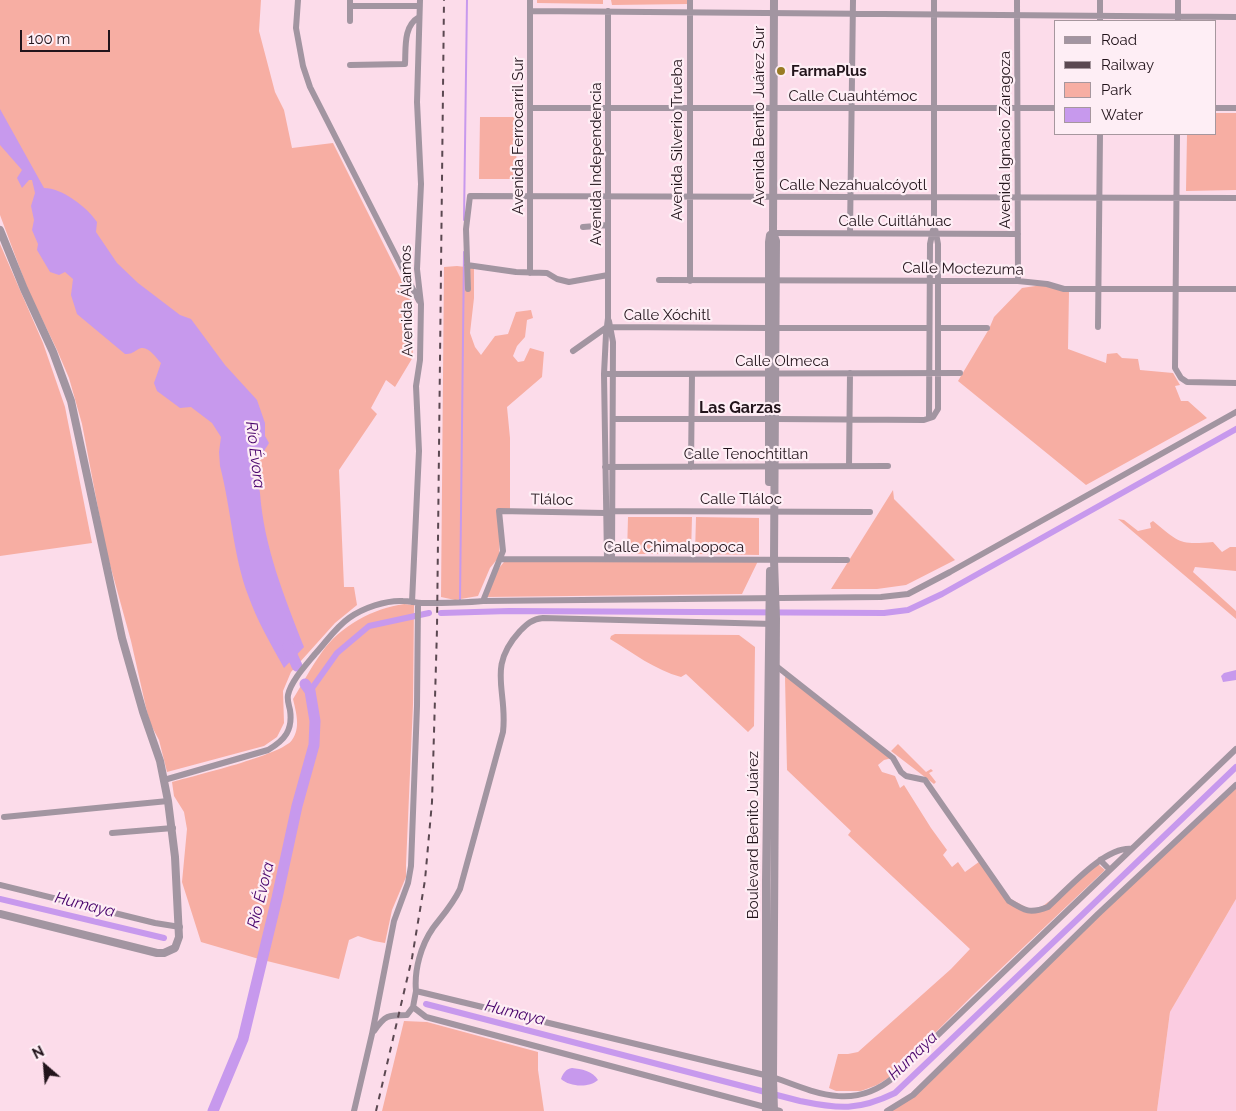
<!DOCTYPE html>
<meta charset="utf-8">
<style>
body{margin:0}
#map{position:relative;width:1236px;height:1111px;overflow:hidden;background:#fcdcea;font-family:Raleway,sans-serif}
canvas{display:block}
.legend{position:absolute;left:1054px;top:20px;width:162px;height:115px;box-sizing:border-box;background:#feeef5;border:1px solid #a6979e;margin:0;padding:6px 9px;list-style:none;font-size:15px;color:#22141b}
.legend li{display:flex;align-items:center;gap:10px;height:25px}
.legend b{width:25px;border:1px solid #a6979e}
.north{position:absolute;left:20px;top:1041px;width:50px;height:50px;-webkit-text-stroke:4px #feeef5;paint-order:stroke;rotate:333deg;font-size:14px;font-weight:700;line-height:20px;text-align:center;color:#22141b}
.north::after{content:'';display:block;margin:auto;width:18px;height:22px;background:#22141b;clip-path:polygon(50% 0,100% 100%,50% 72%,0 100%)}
.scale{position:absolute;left:20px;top:30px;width:90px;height:22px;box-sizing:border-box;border:2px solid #22141b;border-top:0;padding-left:6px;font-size:15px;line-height:18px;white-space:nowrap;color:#22141b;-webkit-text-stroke:4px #feeef5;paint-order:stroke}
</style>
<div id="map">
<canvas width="1236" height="1111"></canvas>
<ul class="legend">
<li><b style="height:6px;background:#a295a1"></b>Road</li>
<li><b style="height:6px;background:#5b4851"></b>Railway</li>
<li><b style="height:14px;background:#f7aea3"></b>Park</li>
<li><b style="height:14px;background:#c799ed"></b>Water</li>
</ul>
<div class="north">N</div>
<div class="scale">100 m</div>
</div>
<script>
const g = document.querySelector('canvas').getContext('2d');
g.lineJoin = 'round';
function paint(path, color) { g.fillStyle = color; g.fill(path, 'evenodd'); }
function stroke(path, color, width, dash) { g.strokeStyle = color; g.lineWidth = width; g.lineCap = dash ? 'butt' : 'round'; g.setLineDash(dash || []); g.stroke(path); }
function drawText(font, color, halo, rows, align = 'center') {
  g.font = font + ' Raleway,sans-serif'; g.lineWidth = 4.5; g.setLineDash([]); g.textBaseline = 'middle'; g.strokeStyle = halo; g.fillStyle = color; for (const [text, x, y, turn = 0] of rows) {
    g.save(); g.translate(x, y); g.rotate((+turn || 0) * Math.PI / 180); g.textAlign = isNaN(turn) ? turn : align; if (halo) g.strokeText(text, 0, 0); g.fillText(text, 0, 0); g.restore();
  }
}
const built = new Path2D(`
 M1236,899V1111H1157L1170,1012Z`);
const green = new Path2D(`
 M0,0H261L259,31L275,92L284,110L292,148L333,143L411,299L413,357L395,387L386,380L371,408L377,414L339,470L344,587H354L357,605L335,623L291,672L283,691L284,723L277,737L264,746L167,772L159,740L151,725L147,712L131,641L106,550L82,424L69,378L57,350L28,290L0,215Z
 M537,0H603V4L537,3Z
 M611,0H688V4L612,5Z
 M1215,113H1236V190L1186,191L1187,134H1215Z
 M480,117H517L516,179H479Z
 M0,244L43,343L65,407L92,543L0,556Z
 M457,266L474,268V298L470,333L475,347L481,355L495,336L508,334L516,312L531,310L533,318L527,320L525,337L517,346L513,356L518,362L524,361L530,348L544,352L542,377L507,407L510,438V510L498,509L500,535L499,557L490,568L478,596L455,600L441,597L444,267Z
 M1042,285L1069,291L1068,349L1106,363L1107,354L1117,353L1122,358L1138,359L1140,370L1173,373L1180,385L1175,386L1181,401H1188L1207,418L1086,485L958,381L989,329L994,317L1022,288Z
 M893,490L894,499L955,560L906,585L877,589H831Z
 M628,517H692L691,554H627Z
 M696,517L759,518V555L695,554Z
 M1118,519L1124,520L1138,531L1151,528L1150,523L1153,521C1179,542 1178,545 1213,542L1222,552L1230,547H1236V571L1195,567L1193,572L1236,611V619Z
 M758,561L742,594L485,597L494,574L504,562Z
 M404,604L414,605L413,704L406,865V877L392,910L385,943L374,941L358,936L349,940L339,979L259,959L201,942L182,882L187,829L184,812L174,796L172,782C193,776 282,755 292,740C301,728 296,712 293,699C303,683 311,667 322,652C340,626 374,608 404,604Z
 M615,634L739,635L755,647L754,726L748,732L686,674L681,677C655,670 633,653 610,639L611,636Z
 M788,675L892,758L884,760L878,765L882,772L895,776L900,788L904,785L931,828L947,850L943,855L952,867L958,862L965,872L983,859L1009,898L1035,912L1098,864L1105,870L973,995L893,1075L877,1085L861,1091H836L829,1088L838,1054H848L858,1052L951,969L970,949L848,835L851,831L787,770L785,677Z
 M898,744L926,772L931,769L933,771L929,773L936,782L934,784L891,751Z
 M1236,784V899L1170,1012L1157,1111H889L901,1105Z
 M404,1021L427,1022L538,1052V1070L544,1111H382Z`);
const water = new Path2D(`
 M0,109L44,188C62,188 87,207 97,222L96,232L117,263L138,283L180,315L191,319L225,365L257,400L265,423V436L269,443C265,450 258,459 257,467C255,476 259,484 260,493C264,547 284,596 304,647L284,668C271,644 257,621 248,595C233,555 231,508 220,466L219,452L221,437L212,423L191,407L180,408L157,391L154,383L161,363C155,357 147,343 137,350C132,353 131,354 125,354L77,314L71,295L73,279L65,272L59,275L50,272L37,250L38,244L32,230L34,220L31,206L35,193L32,180H29L22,188L17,178L22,170L0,145Z
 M1236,670V680L1223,682L1221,676L1224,673Z
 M572,1068C581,1069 593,1071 598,1080C589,1088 570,1087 561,1079C563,1073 566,1069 572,1068Z`);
const stream = new Path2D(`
 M464,220L467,0
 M460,600L464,252`);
const canal = new Path2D(`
 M441,613L509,611L884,613L908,610L942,594L1236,429
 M310,691L337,653L369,626L429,613
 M0,899L164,938
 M426,1004L800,1101C839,1109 858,1111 895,1093L1083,914L1236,767`);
const river = new Path2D(`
 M288,646L297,666
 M213,1111L243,1039L277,898L297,806L314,745L315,721L310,691L305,684`);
const minor = new Path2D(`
 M298,0L296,28L303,66L310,87L419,301
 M1017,0L1018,281
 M350,6H419
 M530,11L1236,17
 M350,21V0
 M1100,21V0
 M1178,21V0
 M350,65L405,64C406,48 403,26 419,17
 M531,108H1055
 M1215,108H1236
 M1177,134L1175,368L1181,378L1187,382L1236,383
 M583,227L608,225
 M773,233L1018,234
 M850,233L853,0
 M467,265L516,272L547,273L557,279L569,282L608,275
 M530,273V0
 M659,280L1018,281L1047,284L1064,289H1236
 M690,281V0
 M468,289L466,229L470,196L1236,198
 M609,321L613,342L612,559
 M1098,327L1100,134
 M776,328H929
 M938,328H987
 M573,351L607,327L769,328
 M604,374L960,373
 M929,418L930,244L933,230
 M613,419H769
 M775,419L924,420L933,417L938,409V244L934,223V0
 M849,466L850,373
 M605,467L888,466
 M691,467L692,374
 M612,511L870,512
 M501,559L847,560
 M607,559L604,374L606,334L608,318V11
 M483,601L503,551L499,511L605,513
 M412,602L419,451L416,386L420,360L421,304L417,269L421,184L417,102L420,0
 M775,665L893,758L901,772L906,776L925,780L1009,901C1025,911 1030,914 1048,907C1068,889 1105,846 1132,849
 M164,780L268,750C285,740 293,730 290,710C289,705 287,701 288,695C291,681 306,665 315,654C326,642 336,627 349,618C363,608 386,600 403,601C410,601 416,603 422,603C443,603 463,603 483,601L881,597L908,594L950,572L1236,412
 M4,817L168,801
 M112,833L173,828
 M1100,860L1110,870
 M0,885L155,923L180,927
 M416,991C414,970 421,945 433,928C443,915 453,904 460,889L503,732C508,690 486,668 520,631C527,624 532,619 543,618L773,624
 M374,1031C385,1015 388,1015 407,1015L413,1007
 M354,1111L372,1034L394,921L408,883L411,866L417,706L418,603
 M780,1111L426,1017L413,1007L416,991L773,1077C816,1093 854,1111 894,1077L1236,749
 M887,1111L913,1095L1098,914L1236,785`);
const tertiary = new Path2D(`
 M774,0L773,233L776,241L774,560L776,619L773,1077L774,1111
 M0,230L24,289L53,352L71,401L122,638L143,712L160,761L168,801L175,857L179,937L175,948L164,953H157L0,914
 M769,482V242L770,235L773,233
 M766,1111V881L770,571`);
const rail = new Path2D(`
 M376,1111L412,958L425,880L432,802L437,629L444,0`);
const markers = [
 [781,71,5,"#997b24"]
];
const poiNames = [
 ["FarmaPlus",791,71]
];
const streetNames = [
 ["Calle Cuauhtémoc",853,96],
 ["Avenida Benito Juárez Sur",759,116,-90],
 ["Avenida Ferrocarril Sur",518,136,-90],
 ["Avenida Silverio Trueba",677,140,-90],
 ["Avenida Ignacio Zaragoza",1005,140,-90],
 ["Avenida Independencia",596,164,-90],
 ["Calle Nezahualcóyotl",853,185],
 ["Calle Cuitláhuac",895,221],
 ["Calle Moctezuma",963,269,1],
 ["Avenida Álamos",407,301,-91],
 ["Calle Xóchitl",667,315],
 ["Calle Olmeca",782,361],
 ["Calle Tenochtitlan",746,454],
 ["Calle Tláloc",741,499],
 ["Tláloc",552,500,1],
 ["Calle Chimalpopoca",674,547],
 ["Boulevard Benito Juárez",753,835,-90]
];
const neighbourhoodNames = [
 ["Las Garzas",740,408]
];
const waterNames = [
 ["Río Évora",255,455,83],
 ["Río Évora",261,895,-76],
 ["Humaya",85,905,14],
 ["Humaya",515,1013,14],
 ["Humaya",913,1056,-44]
];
paint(built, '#fbcce1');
paint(green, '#f7aea3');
paint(water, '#c799ed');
stroke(stream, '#c799ed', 2);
stroke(canal, '#c799ed', 6);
stroke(river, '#c799ed', 11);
stroke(minor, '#a295a1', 6);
stroke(tertiary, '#a295a1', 8);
stroke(rail, '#5b4851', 2, [6, 6]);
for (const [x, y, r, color] of markers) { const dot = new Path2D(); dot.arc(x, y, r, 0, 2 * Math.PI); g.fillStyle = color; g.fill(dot); stroke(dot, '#feeef5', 2); }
drawText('bold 15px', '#22141b', '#feeef5', poiNames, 'left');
drawText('15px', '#22141b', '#feeef5', streetNames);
drawText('bold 16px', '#22141b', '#feeef5', neighbourhoodNames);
drawText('italic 16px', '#48036b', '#feeef5', waterNames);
</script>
